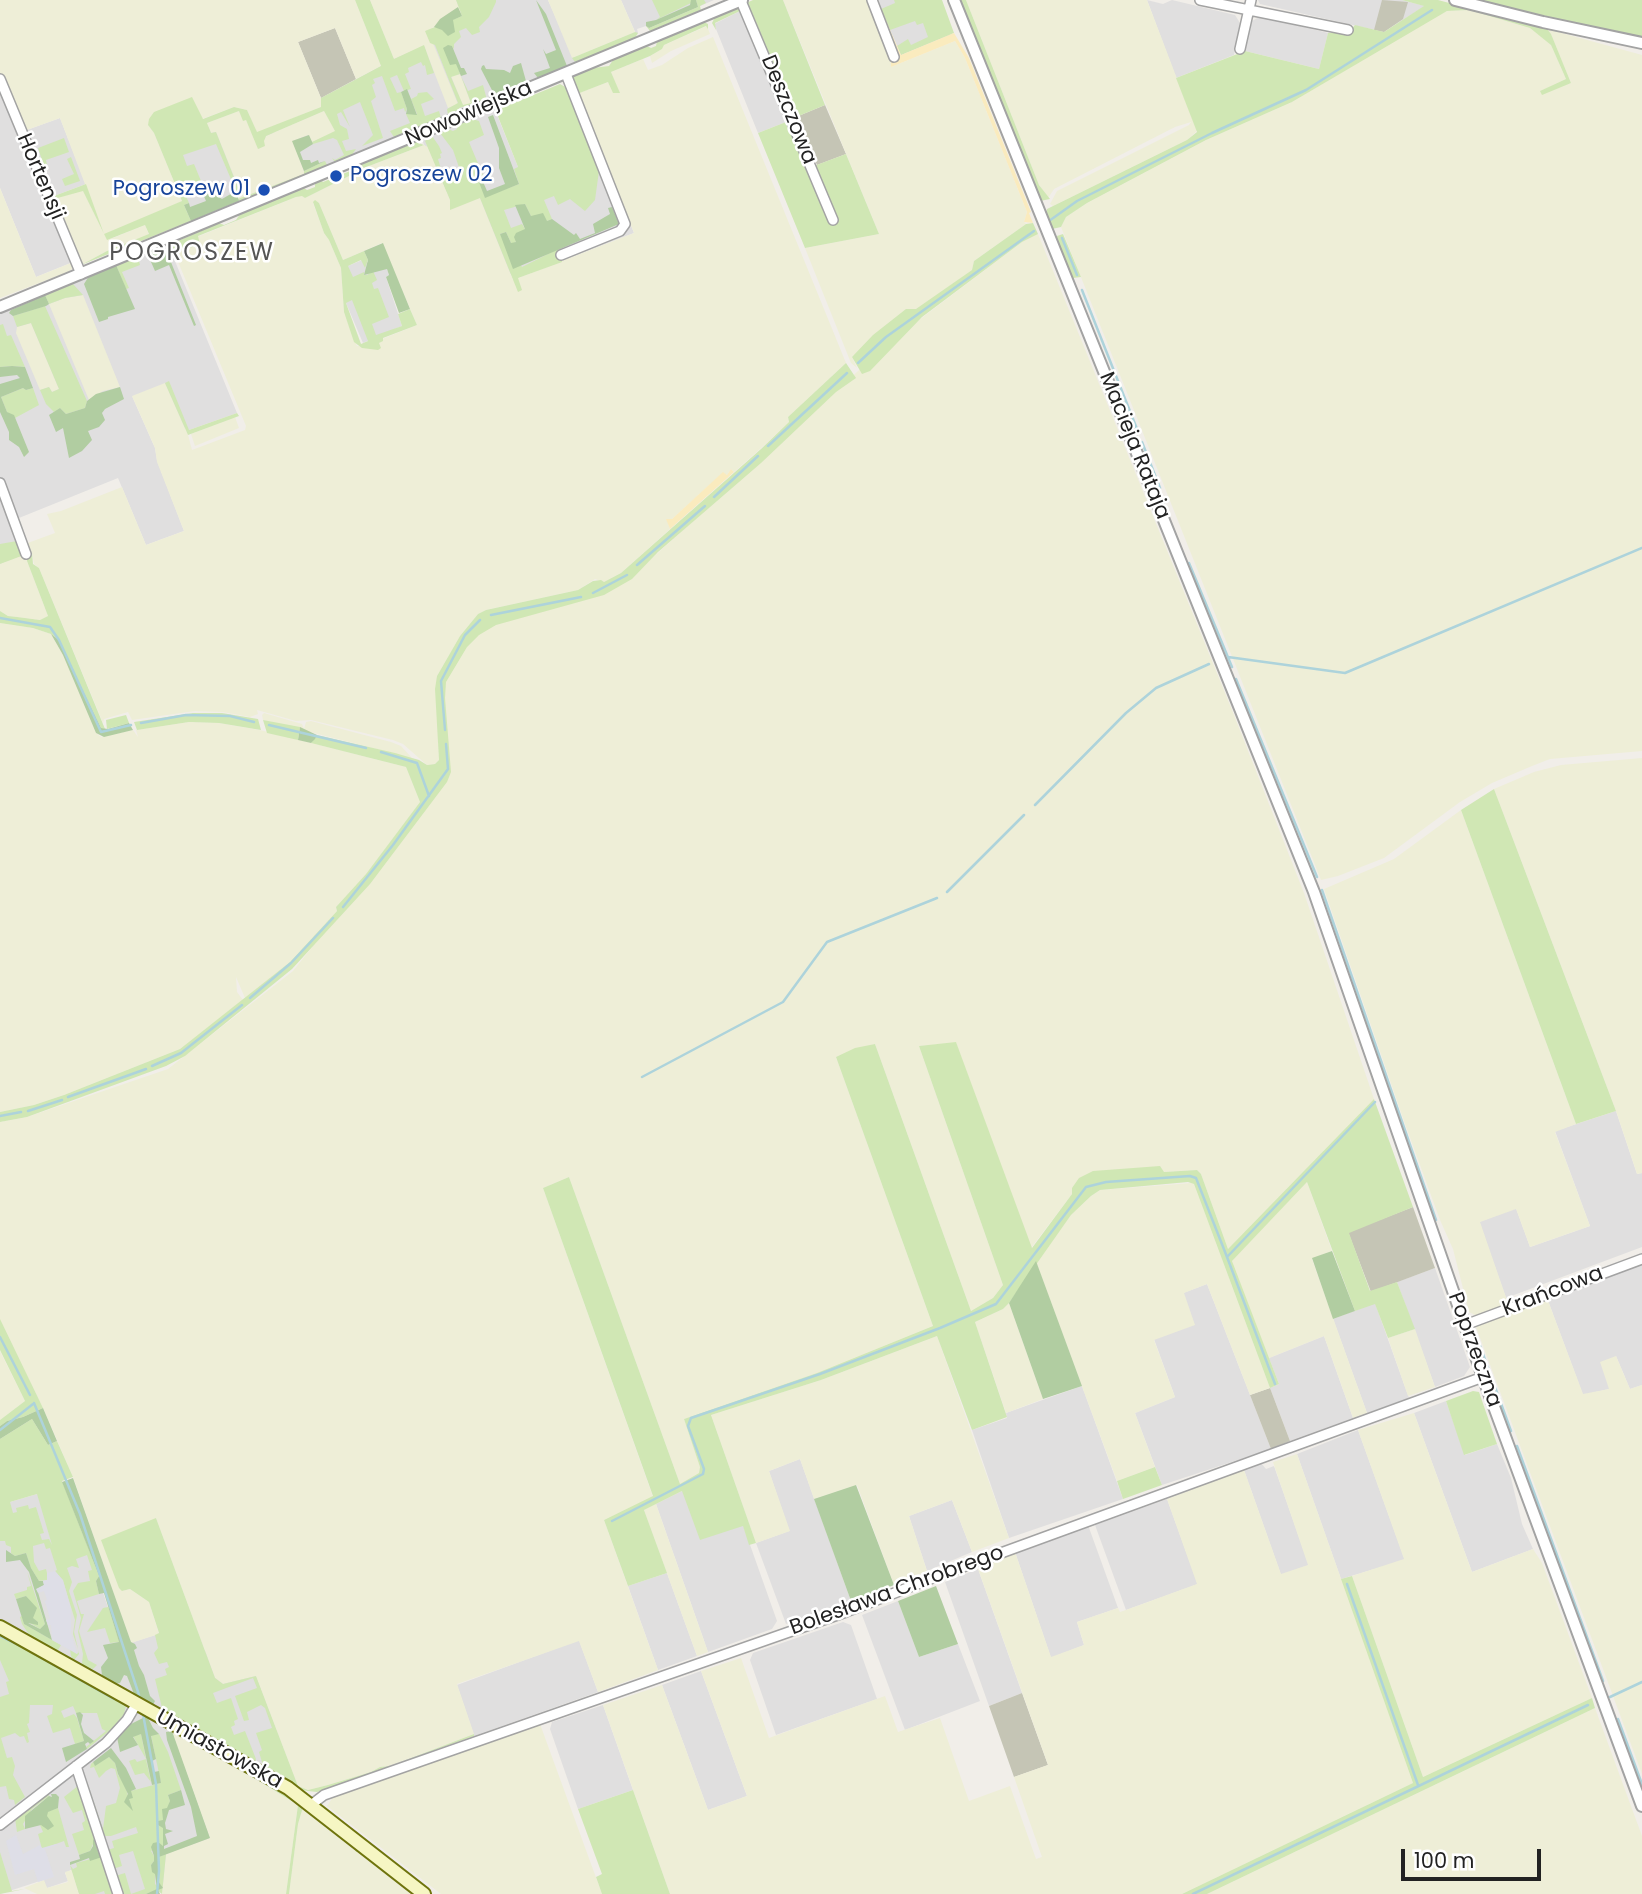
<!DOCTYPE html>
<html>
<head>
<meta charset="utf-8">
<style>
	body { margin:0 }
	#map { position:relative; width:1642px; height:1894px; overflow:hidden; background:#f1eee9; font-family:Poppins,sans-serif }
	canvas { display:block }
	.scale { position:absolute; left:1401px; top:1849px; width:140px; height:32px; box-sizing:border-box; border:4px solid #222; border-top:0; padding-left:9px; font-size:21px; line-height:24px; white-space:nowrap; color:#222; -webkit-text-stroke:5px #fff; paint-order:stroke }
</style>
</head>
<body>
<div id="map">
<canvas width="1642" height="1894"></canvas>
<div class="scale">100 m</div>
</div>
<script>
const g = document.querySelector('canvas').getContext('2d');
g.lineJoin = 'round';
function fill(path, color) { g.fillStyle = color; g.fill(path, 'evenodd'); }
const shape = rows => new Path2D(rows.map(r => 'M' + r).join(''));
function trace(path, color, width, dash) { g.strokeStyle = color; g.lineWidth = width; g.lineCap = dash ? 'butt' : 'round'; g.setLineDash(dash || []); g.stroke(path); }
function label(font, color, halo, rows, align = 'center') {
  g.font = font + ' Poppins,sans-serif'; g.lineWidth = 5; g.setLineDash([]); g.textBaseline = 'middle'; g.strokeStyle = halo; g.fillStyle = color; for (const [text, x, y, turn = 0] of rows) {
    g.save(); g.translate(x, y); g.rotate((+turn || 0) * Math.PI / 180); g.textAlign = isNaN(turn) ? turn : align; if (halo) g.strokeText(text, 0, 0); g.fillText(text, 0, 0); g.restore();
  }
}
fill(shape([
	[456,0,548,0,579,69,493,105,518,167,536,196,608,167,634,233,515,279,456,211,419,134,394,138,191,222,149,119,257,133,335,131,321,98,381,66,462,16],
	[621,0,714,0,649,28,646,26,637,29,638,33,636,34],
	[877,0,939,0,951,35,901,55],
	[1147,0,1163,4,1172,0,1235,15,1240,23,1234,55,1176,78],
	[1258,0,1402,0,1425,6,1384,32,1260,4],
	[740,11,786,122,758,133,714,24],
	[1261,16,1328,33,1319,69,1245,51,1252,21],
	[0,83,73,262,36,277,0,188],
	[60,118,86,184,54,196,24,131],
	[166,239,237,413,189,430,132,396,155,448,157,460,184,531,146,545,118,478,14,520,26,554,0,564,0,307],
	[362,260,387,269,389,275,386,277,402,326,363,343,346,303,346,281,348,266],
	[1616,1111,1637,1174,1642,1173,1642,1247,1506,1298,1479,1222,1516,1208,1530,1247,1590,1226,1555,1131],
	[1642,1262,1642,1385,1630,1389,1616,1356,1609,1389,1583,1395,1547,1298],
	[1435,1268,1470,1367,1464,1376,1435,1387,1397,1282],
	[1207,1284,1271,1449,1162,1485,1135,1413,1175,1397,1154,1339,1183,1293],
	[1375,1303,1409,1398,1367,1413,1333,1319],
	[1324,1336,1353,1418,1290,1441,1270,1388,1279,1384,1269,1358],
	[1082,1386,1123,1499,1009,1538,972,1430,1007,1418,1006,1413],
	[1446,1401,1465,1455,1497,1444,1511,1478,1522,1524,1533,1549,1472,1572,1414,1413],
	[1358,1430,1405,1560,1341,1579,1297,1454],
	[800,1459,851,1601,786,1624,756,1543,789,1531,769,1471],
	[1261,1463,1266,1469,1274,1466,1309,1565,1281,1575,1244,1470],
	[682,1491,743,1525,777,1621,772,1629,708,1652,656,1504],
	[37,1494,84,1536,121,1646,167,1631,256,1676,294,1778,288,1788,171,1729,210,1838,157,1894,79,1894,71,1870,65,1873,68,1881,47,1888,43,1880,0,1894,0,1505],
	[1167,1499,1198,1584,1126,1610,1095,1525],
	[952,1500,972,1552,927,1571,909,1516],
	[1088,1525,1118,1608,1077,1622,1084,1645,1051,1658,1015,1552],
	[978,1569,1022,1693,989,1706,945,1582],
	[667,1573,697,1656,658,1670,628,1586],
	[898,1601,919,1657,958,1644,980,1701,905,1730,862,1615],
	[843,1622,851,1625,877,1699,776,1735,750,1660,753,1653],
	[579,1640,598,1692,474,1736,457,1685],
	[701,1671,747,1796,708,1810,662,1685],
	[603,1705,633,1790,578,1809,550,1729,552,1722]
]), '#e0dfdf');
fill(shape([
	[1382,0,1408,2,1403,19,1384,32,1374,30],
	[335,28,356,79,321,98,298,42],
	[825,105,846,154,817,165,796,117],
	[1413,1207,1435,1268,1371,1292,1348,1232],
	[1270,1388,1290,1441,1271,1449,1250,1395],
	[1022,1693,1048,1765,1014,1777,989,1706]
]), '#c5c5b5');
fill(shape([
	[0,0,355,0,381,66,356,79,335,28,298,42,323,103,321,107,257,133,247,110,234,107,202,119,148,125,154,133,182,201,108,240,145,225,149,235,107,251,81,265,54,199,83,190,103,232,60,118,24,131,0,76],
	[370,0,456,0,462,16,432,28,433,43,458,104,448,108,424,46,394,59],
	[548,0,621,0,635,32,572,58],
	[783,0,867,0,891,58,891,67,955,41,965,58,1027,212,1024,222,1026,224,974,261,972,270,852,357,857,368,851,363,805,248,879,234],
	[966,0,1147,0,1197,131,1187,140,1053,206,1050,204,1057,191,1189,125,1191,122,1175,127,1054,189,1048,198,1039,185],
	[1469,10,1530,28,1546,40,1551,45,1566,79,1541,91,1571,83,1551,35,1547,29,1642,55,1642,751,1550,759,1532,766,1492,783,1460,802,1384,858,1338,876,1321,880,1061,227,1066,217,1087,203,1206,140,1292,102,1434,17,1447,11],
	[707,26,710,34,671,51,652,63,650,56,662,49,664,45],
	[713,37,846,363,788,417,789,422,759,450,734,472,731,469,727,475,723,473,672,519,667,519,670,529,621,573,604,582,595,579,578,590,486,610,478,614,460,636,437,676,439,760,435,764,427,765,403,744,393,740,311,720,296,721,257,710,258,714,250,717,223,712,195,711,132,720,128,712,104,719,103,723,39,568,34,564,32,553,29,553,25,544,55,533,47,514,61,511,122,487,146,545,184,531,157,462,155,448,132,396,165,383,188,435,192,450,245,430,246,426,174,252,200,245,197,237,296,197,302,195,305,198,369,166,424,145,428,147,450,200,480,198,513,280,634,233,579,93,608,82,619,93,611,72,643,59,648,70,662,65,688,48],
	[315,201,319,203,343,260,382,243,417,325,382,339,379,343,357,346,344,312,341,268,329,240,324,233,313,203],
	[460,74,471,103,463,106,451,76],
	[239,111,246,120,259,149,266,136,324,111,336,132,312,142,308,135,293,141,305,174,238,199,236,191,239,189,216,132,211,133,207,123],
	[0,188,36,277,71,263,74,267,68,272,0,298],
	[1038,234,1230,705,1304,893,1374,1099,1228,1249,1201,1174,1197,1170,1164,1172,1072,1188,1072,1194,1031,1248,956,1043,919,1046,1003,1285,993,1298,971,1311,875,1044,836,1057,933,1326,817,1373,684,1419,700,1467,699,1473,680,1484,569,1177,543,1188,653,1497,604,1520,658,1670,598,1692,579,1641,457,1684,474,1734,389,1766,380,1767,371,1772,328,1785,308,1790,298,1786,256,1676,223,1684,215,1678,156,1518,122,1591,130,1589,149,1602,159,1634,131,1643,73,1477,43,1408,0,1322,0,1122,27,1117,168,1069,293,971,439,788,440,715,448,661,488,619,629,579,890,342,1022,242],
	[83,295,120,387,103,391,89,400,49,304,65,298],
	[31,323,59,389,52,392,49,387,40,390,16,333,17,327],
	[235,417,239,428,195,446,191,434],
	[27,553,27,561,48,616,40,620,8,616,0,611,0,564],
	[0,623,33,628,51,634,63,655,96,733,101,737,133,730,138,737,136,730,189,722,219,723,260,730,406,767,420,802,366,874,336,907,337,911,290,962,245,998,236,977,237,992,243,1000,180,1049,64,1095,34,1105,0,1112],
	[264,713,302,724,304,729,306,722,311,721,391,742,401,746,412,758,263,720,262,715],
	[1642,758,1642,1173,1637,1174,1616,1111,1494,789,1534,772,1561,765],
	[1461,810,1576,1124,1555,1132,1590,1226,1530,1247,1516,1209,1480,1222,1509,1306,1476,1318,1475,1315,1469,1312,1453,1249,1440,1220,1404,1121,1324,889,1394,859],
	[1307,1182,1332,1251,1312,1259,1367,1413,1353,1418,1324,1336,1269,1358,1233,1267,1232,1260],
	[1192,1183,1194,1184,1270,1388,1250,1395,1207,1284,1184,1293,1195,1325,1154,1340,1175,1397,1135,1413,1155,1467,1117,1481,1036,1262,1071,1215,1091,1196,1100,1190],
	[1547,1298,1583,1394,1609,1389,1600,1362,1616,1356,1630,1389,1642,1385,1642,1774,1476,1327],
	[1009,1303,1043,1399,1006,1413,975,1322,1003,1309],
	[1415,1329,1435,1387,1408,1396,1388,1338],
	[937,1336,1009,1538,972,1552,952,1500,909,1516,927,1571,894,1585,857,1485,814,1499,800,1459,769,1471,790,1531,756,1543,711,1415,821,1380],
	[0,1351,25,1401,0,1420],
	[1414,1413,1472,1572,1533,1549,1542,1563,1592,1698,1423,1777,1352,1576,1404,1559,1358,1430],
	[1297,1454,1413,1783,1182,1894,670,1894,603,1705,662,1685,708,1810,747,1796,701,1671,741,1658,769,1738,885,1696,898,1732,940,1718,969,1801,1010,1786,1036,1859,1042,1857,1014,1777,1048,1765,977,1566,1015,1552,1051,1657,1084,1645,1077,1622,1118,1608,1120,1612,1126,1610,1197,1584,1167,1499,1244,1470,1281,1574,1308,1565,1273,1462],
	[656,1504,708,1652,697,1656,644,1510],
	[1595,1708,1642,1836,1642,1894,1207,1894],
	[540,1724,602,1894,441,1894,327,1806,333,1797],
	[171,1729,298,1805,286,1894,162,1894,166,1854,210,1838],
	[303,1807,354,1846,356,1852,359,1852,413,1894,289,1894,298,1824],
	[72,1870,79,1894,37,1894,24,1888,44,1880,47,1888,68,1882,65,1872]
]), '#eeeed7');
fill(shape([
	[355,0,370,0,394,59,424,45,434,73,427,75,425,65,423,66,421,62,408,68,409,72,405,74,411,89,404,91,397,75,390,78,397,93,401,92,407,109,405,112,404,108,395,111,382,76,373,79,375,83,372,85,376,97,371,101,383,138,362,146,373,135,360,102,343,110,350,127,341,112,337,114,340,125,347,129,349,139,342,141,346,151,356,149,351,156,335,162,332,158,335,160,344,155,337,140,333,138,313,144,312,142,335,131,324,111,266,136,264,141,265,146,258,149,246,120,243,121,239,111,207,123,211,133,216,132,239,190,236,191,216,144,183,155,187,166,194,164,206,193,203,194,200,186,184,192,189,203,184,205,191,221,81,265,107,251,149,234,145,225,107,240,83,191,54,199,54,196,86,184,104,234,182,201,154,133,148,125,149,119,154,112,192,97,203,119,234,107,247,110,257,132,321,107,321,98,381,66],
	[456,0,496,0,496,2,489,17,479,27,480,32,472,35,466,28,459,31,461,37,454,44,454,49,452,46,460,74,451,77,463,105,471,103,461,76,468,91,483,85,487,100,459,108,459,111,448,115,447,109,458,103,435,45,430,43,425,31,462,16],
	[652,0,691,0,691,3,656,20,660,17],
	[696,0,704,0,706,3,700,6,701,10,650,31,646,26,649,28,698,7],
	[753,0,783,0,825,105,796,117,752,13,740,11,715,23,716,30,712,23,715,17],
	[894,0,942,0,954,33,901,55,897,46,908,39,911,45,928,37,923,23,917,25,915,21,890,30,881,9,895,3],
	[959,0,966,0,1039,185,1050,199,1040,201],
	[1402,0,1438,0,1547,29,1551,34,1571,83,1542,95,1540,91,1566,79,1551,45,1530,28,1469,10,1447,11,1292,102,1206,140,1087,203,1066,217,1061,227,1052,229,1046,213,1047,209,1187,140,1197,132,1176,78,1245,51,1319,69,1328,33,1348,33,1355,25,1384,32,1424,6],
	[1478,0,1642,0,1642,39,1603,32],
	[704,22,708,24,708,29,706,26,664,45,662,49,650,56,611,72,620,93,613,93,608,82,577,94,572,79,573,76,593,68,609,66,613,60,647,46,651,48,656,46,657,41],
	[635,32,638,33,635,38,608,49,575,62,572,58],
	[560,84,567,88,595,155,593,158,599,171,595,200,585,211,570,199,558,205,554,196,544,200,552,219,547,221,531,216,525,204,504,210,511,228,522,224,525,229,514,244,511,243,506,232,500,234,522,267,558,249,561,255,562,262,518,278,522,290,518,292,480,198,450,210,450,200,425,141,432,136,439,146,442,153,440,154,441,158,438,159,443,175,449,173,450,177,461,173,453,150,440,133,448,129,453,131,457,129,457,125,472,119,479,121,484,135,469,142,485,180,481,177,485,197,519,184,514,169,518,167,497,114,501,112,502,108],
	[427,92,434,99,421,104,425,116,439,111,441,118,394,137,390,131,410,123,406,114,417,114,411,99,417,96,418,93],
	[786,122,806,169,846,154,879,234,805,248,758,133],
	[64,138,69,152,46,160,47,165,44,166,38,148],
	[416,142,424,145,369,166,305,198,302,196,296,197,198,236,200,245,174,252,171,244,219,223,224,225,236,220,240,214,304,188,307,190,315,187,315,183,321,180,323,182,350,171,349,169],
	[71,157,80,181,65,186,62,179,74,174,67,159],
	[325,161,327,165,239,201,238,199,304,174,304,171],
	[315,200,319,203,343,260,364,251,368,260,365,268,361,260,348,266,353,277,364,272,364,275,367,275,373,271,377,280,372,283,374,289,378,288,389,317,372,324,376,335,402,326,398,314,410,309,417,325,383,338,383,341,379,343,381,348,378,350,362,348,354,342,344,312,341,268,329,240,324,233,313,202],
	[352,300,368,341,361,344,346,303],
	[1033,223,1038,234,1022,242,922,317,870,371,862,374,852,357,873,335,906,309,916,309,972,270,974,261,1026,224],
	[1063,234,1081,277,1073,278,1057,241,1057,236],
	[133,258,139,261,140,265,122,272,129,288,126,289,116,265],
	[73,284,83,295,65,298,49,304,45,295],
	[45,306,87,401,85,408,66,414,60,408,54,412,46,404,40,390,49,387,52,392,59,389,31,323,17,327,13,316],
	[3,324,7,336,11,335,25,367,12,366,0,367,0,325],
	[846,363,856,378,836,392,761,463,658,552,632,579,604,595,496,625,479,635,467,647,446,682,445,698,451,772,447,782,370,884,292,969,185,1056,166,1066,27,1117,0,1122,0,1112,34,1105,64,1095,180,1049,290,962,337,911,336,907,366,874,420,802,406,767,311,743,317,735,395,753,419,760,427,765,435,764,439,760,435,689,437,676,460,636,478,614,486,610,578,590,593,581,601,580,604,582,621,573,761,449,789,422,788,417],
	[169,381,189,430,237,413,239,416,188,435,165,383],
	[23,388,26,390,33,388,39,405,15,418,7,412,1,397],
	[17,541,24,555,0,564,0,544],
	[27,553,32,553,33,564,39,568,105,729,101,728,59,640,51,634,33,628,0,623,0,611,8,616,17,617,40,620,48,616,27,561],
	[193,713,222,713,258,719,261,730,219,723,189,722,137,730,134,722],
	[126,715,129,723,107,729,106,720],
	[263,720,300,727,298,740,267,733],
	[1494,789,1616,1111,1576,1124,1461,810],
	[956,1042,1032,1248,1072,1194,1072,1188,1079,1178,1093,1171,1160,1166,1164,1172,1197,1170,1201,1174,1228,1249,1374,1099,1413,1207,1349,1233,1370,1291,1397,1282,1415,1329,1388,1338,1375,1304,1355,1311,1307,1182,1232,1261,1279,1384,1270,1388,1194,1184,1188,1182,1100,1190,1091,1196,1071,1215,1009,1303,1003,1309,975,1322,1007,1417,972,1430,937,1336,821,1380,711,1415,756,1543,749,1545,743,1526,700,1540,682,1491,644,1510,667,1573,628,1586,604,1520,653,1496,543,1188,569,1177,680,1484,699,1473,700,1467,684,1419,817,1373,933,1326,836,1057,855,1048,875,1044,971,1311,993,1298,1003,1285,919,1046],
	[0,1319,43,1408,23,1417,7,1421,0,1426,0,1420,25,1401,0,1350],
	[1473,1391,1479,1392,1497,1444,1464,1455,1446,1401],
	[32,1419,48,1445,57,1441,73,1477,62,1481,99,1576,96,1581,99,1594,77,1601,81,1614,84,1614,79,1631,88,1660,97,1665,93,1669,84,1666,82,1663,83,1654,78,1632,81,1618,73,1591,78,1583,90,1581,88,1571,92,1570,87,1555,76,1559,79,1568,72,1566,67,1568,72,1582,69,1591,77,1615,74,1632,79,1653,79,1654,74,1660,71,1656,70,1649,77,1654,79,1652,73,1634,75,1620,63,1581,55,1571,57,1570,50,1548,46,1549,44,1543,33,1546,34,1562,39,1571,46,1569,47,1573,47,1580,39,1581,31,1568,26,1553,15,1556,11,1553,11,1547,6,1545,5,1541,0,1541,0,1439],
	[37,1494,52,1545,49,1539,42,1540,40,1534,44,1533,36,1507,29,1509,28,1505,16,1508,17,1512,13,1513,10,1502],
	[1155,1467,1162,1485,1123,1499,1117,1481],
	[156,1518,215,1678,223,1684,256,1676,298,1786,308,1790,328,1785,371,1772,380,1767,390,1766,474,1734,474,1736,317,1792,308,1791,298,1789,264,1769,259,1752,262,1750,256,1733,272,1728,265,1708,261,1705,247,1712,249,1720,244,1721,235,1696,257,1688,253,1678,213,1693,217,1703,231,1698,238,1719,234,1721,235,1725,231,1727,234,1735,245,1731,256,1759,255,1763,163,1712,155,1679,167,1675,165,1669,169,1667,167,1662,159,1664,154,1653,158,1648,155,1635,159,1633,149,1602,130,1589,122,1591,119,1588,101,1540],
	[27,1571,45,1624,40,1629,28,1622,38,1622,32,1618,33,1605,26,1596,16,1599,14,1594,27,1590,27,1587,31,1586],
	[1352,1576,1423,1777,1592,1698,1595,1708,1207,1894,1182,1894,1413,1783,1341,1579],
	[108,1607,109,1609,119,1642,110,1643,105,1628,87,1632,103,1608],
	[22,1616,24,1624,61,1645,58,1650,54,1650,32,1639,22,1624,20,1617],
	[0,1632,126,1706,124,1714,113,1728,87,1749,86,1747,106,1731,102,1729,97,1713,76,1713,73,1706,61,1711,64,1718,74,1714,77,1718,84,1741,75,1744,70,1728,53,1733,47,1716,52,1714,53,1705,30,1705,29,1723,27,1724,30,1732,27,1733,29,1742,27,1743,24,1736,20,1737,15,1733,1,1738,7,1758,12,1757,15,1766,13,1775,25,1797,15,1805,14,1800,9,1799,6,1786,0,1787,0,1697,9,1694,6,1682,9,1681,0,1660],
	[141,1734,147,1764,151,1782,144,1773,135,1775,129,1761,135,1759,137,1762,146,1759,133,1736],
	[159,1734,168,1752,181,1790,168,1795,170,1801,163,1828,163,1846,160,1845,151,1851,154,1856,154,1861,151,1865,155,1873,155,1884,158,1887,159,1857,166,1854,162,1894,157,1890,146,1894,123,1894,115,1876,125,1873,131,1894,145,1889,133,1851,119,1855,122,1866,113,1869,107,1850,114,1848,112,1841,138,1833,136,1827,111,1836,101,1836,81,1771,87,1782,103,1829,106,1806,116,1803,120,1788,115,1769,111,1768,106,1771,99,1778,94,1767,90,1768,91,1764,93,1762,95,1765,109,1757,115,1763,118,1775,125,1785,132,1810,129,1799,131,1791,161,1783,151,1735],
	[197,1743,297,1800,419,1894,413,1894,359,1852,356,1852,354,1846,303,1807,298,1824,289,1894,286,1894,298,1805],
	[79,1785,96,1837,90,1851,79,1855,72,1834,84,1830,82,1823,85,1821,82,1810,73,1813,64,1797],
	[633,1790,670,1894,602,1894,596,1877,602,1874,578,1809],
	[48,1793,49,1796,32,1809,23,1824,25,1829,17,1832,15,1818],
	[58,1808,69,1847,66,1847,64,1841,42,1849,38,1834,43,1832,40,1825,47,1812],
	[0,1852,12,1891,25,1889,0,1894],
	[102,1856,114,1894,105,1894,104,1891,95,1894,79,1894,70,1865,73,1869,77,1867,76,1863]
]), '#d0e7b4');
fill(shape([
	[536,0,546,14,567,66,538,78,534,73,550,68,543,49,546,54,556,50],
	[691,0,696,0,698,7,649,28,646,26,646,22,656,20,690,5],
	[458,7,462,16,453,20,455,32,448,36,442,30,434,27,440,19],
	[448,45,452,46,461,68,464,68,467,74,461,76,456,64,450,65,443,48],
	[521,63,526,81,494,94,481,69,482,66,484,65,486,69,504,70,510,73,513,66],
	[407,89,411,99,417,115,406,114,407,109,401,92],
	[493,115,519,184,485,198,477,177,481,177,487,191,505,184,499,168,499,148,488,117],
	[309,135,313,144,300,152,303,160,310,160,311,163,318,160,319,163,325,161,304,171,292,141],
	[210,191,222,199,236,191,239,201,191,221,184,205,189,203,190,207,206,201,203,194],
	[525,204,531,216,543,213,547,221,552,219,574,235,576,233,580,239,595,233,593,224,610,214,608,208,612,207,619,224,513,269,500,234,506,232,511,243,516,242,514,237,516,233,525,229,515,205],
	[383,243,410,309,399,313,386,277,389,275,387,269,364,275,368,260,364,251],
	[161,247,167,252,196,325,194,326,169,265,155,271,148,255,149,252],
	[116,265,135,309,108,317,108,319,99,322,84,284,89,276],
	[45,295,49,304,46,306,13,316,9,313,11,310],
	[12,366,25,367,33,388,26,390,23,388,1,397,7,412,14,415,29,452,24,457,19,447,9,440,9,432,0,412,0,384,20,378,17,375,0,377,0,367],
	[120,387,124,399,105,409,102,413,105,420,99,427,88,431,92,440,82,451,69,458,63,428,56,432,49,415,60,408,66,414,85,408,87,401,96,394],
	[51,634,59,640,101,728,108,729,129,723,133,730,104,737,96,733,63,655],
	[300,727,317,735,315,739,311,743,298,740],
	[1332,1251,1355,1311,1333,1319,1312,1258],
	[1036,1261,1082,1386,1043,1399,1009,1303],
	[43,1408,57,1441,48,1445,32,1419,0,1439,0,1426,7,1421,23,1417],
	[73,1478,131,1642,135,1644,137,1648,134,1650,139,1666,144,1675,150,1696,155,1701,152,1707,134,1694,127,1676,124,1675,120,1683,115,1684,102,1675,101,1667,108,1658,103,1645,119,1642,104,1593,99,1594,96,1581,99,1576,62,1482],
	[856,1485,894,1585,851,1601,814,1499],
	[6,1550,15,1556,26,1553,31,1568,39,1581,43,1581,44,1585,37,1589,52,1640,24,1624,16,1599,26,1596,37,1608,33,1618,38,1622,38,1625,28,1623,40,1629,45,1624,29,1572,20,1560,6,1562],
	[936,1586,958,1644,919,1657,898,1601],
	[80,1712,83,1715,81,1724,84,1733,94,1741,90,1744,88,1742,85,1744,87,1749,66,1762,62,1748,84,1741,76,1713],
	[147,1716,153,1728,159,1734,151,1736,156,1759,152,1761,154,1772,159,1771,161,1783,152,1785,141,1734,133,1737,138,1745,120,1752,117,1737,129,1725],
	[172,1731,210,1838,159,1857,158,1881,163,1888,158,1890,160,1894,146,1894,157,1889,155,1874,152,1872,151,1865,154,1861,154,1856,151,1847,153,1843,158,1842,163,1846,163,1828,158,1825,158,1821,163,1820,162,1809,167,1808,170,1801,168,1795,181,1790,185,1805,169,1810,165,1823,166,1829,173,1831,165,1834,168,1844,164,1846,164,1849,197,1836,191,1807,167,1740,166,1732],
	[111,1748,126,1768,136,1789,131,1791,133,1798,129,1799,133,1811,124,1802,128,1794,118,1774,115,1763,109,1757,95,1766,93,1762],
	[51,1794,56,1794,59,1797,58,1808,48,1812,47,1816,54,1826,48,1830,41,1825,25,1829,25,1816,49,1796,52,1797],
	[96,1837,102,1857,90,1861,89,1858,70,1865,70,1862,80,1859,79,1855,90,1851,93,1846,93,1840]
]), '#b1cda1');
fill(shape([
	[867,0,877,0,901,55,954,33,969,58,1031,212,1029,213,1033,223,1024,222,1027,212,965,58,955,41,891,67,891,58],
	[731,469,734,472,670,529,666,519,672,519,723,472,727,475]
]), '#faebbe');
fill(shape([
	[55,1571,63,1580,71,1609,71,1633,77,1654,52,1640,51,1625,48,1625,46,1620,50,1619,45,1601,47,1600,44,1591,38,1593,36,1589,44,1585,43,1581,47,1580,47,1573],
	[16,1835,23,1854,40,1845,42,1848,56,1844,57,1845,45,1849,54,1877,38,1882,34,1869,15,1875,6,1841]
]), '#dedee7');
trace(shape([
	[1049,221,1077,201,1212,133,1306,90,1432,10],
	[1062,238,1077,275],
	[1082,290,1137,429],
	[858,363,886,337,1034,231],
	[1142,442,1160,488],
	[768,446,847,373],
	[714,497,758,456],
	[1189,563,1232,667],
	[637,565,705,506],
	[593,593,627,575],
	[491,615,581,597],
	[0,618,50,627,59,640,101,732,131,725],
	[1228,657,1345,673,1642,548],
	[1236,679,1317,877],
	[141,723,186,715,230,716,254,722],
	[269,725,366,748],
	[445,730,441,681,465,635,480,620],
	[381,752,417,763,429,796],
	[1035,805,1126,713,1156,688,1209,664],
	[1322,890,1436,1220],
	[947,892,1024,815],
	[343,907,393,845,448,769,446,744],
	[250,998,291,963,333,918],
	[152,1066,181,1053,242,1005],
	[642,1077,783,1002,827,942,937,898],
	[68,1097,146,1069],
	[28,1111,62,1100],
	[0,1116,21,1112],
	[1227,1257,1275,1384],
	[1476,1335,1511,1431],
	[0,1337,30,1395],
	[34,1403,80,1514,139,1695],
	[0,1430,33,1404],
	[1517,1446,1603,1681],
	[612,1521,703,1474,704,1469,688,1426,691,1418,820,1374,940,1328,996,1304,1086,1187,1106,1182,1190,1176,1196,1178,1227,1257,1375,1102],
	[1347,1584,1418,1785],
	[0,1636,19,1645],
	[33,1653,114,1699],
	[1610,1697,1642,1682],
	[143,1714,156,1784,159,1871,157,1894],
	[1618,1719,1642,1784],
	[1193,1894,1588,1705]
]), '#add3db', 2.5);
const minor = shape([
	[872,0,894,57],
	[1200,0,1348,30],
	[741,1,833,220],
	[1240,49,1251,0],
	[0,79,81,274],
	[561,255,620,231,625,224,566,74],
	[0,483,26,554],
	[1465,1325,1642,1259],
	[76,1766,118,1894],
	[311,1805,324,1795,846,1612,938,1576,1483,1377],
	[0,1825,106,1743,127,1720,137,1703]
]);
const tertiary = shape([
	[954,0,1314,892,1483,1377,1642,1806],
	[1455,0,1543,22,1642,43],
	[0,307,742,0]
]);
const secondary = shape([
	[0,1627,288,1788,424,1894]
]);
trace(minor, '#a3a3a3', 12);
trace(tertiary, '#a3a3a3', 14);
trace(secondary, '#6f740d', 16);
trace(minor, '#fff', 9);
trace(tertiary, '#fff', 10);
trace(secondary, '#f6f6c3', 12);
for (const [x, y, r, color] of [
	[336,176,7,"#1a4fb4"],
	[264,190,7,"#1a4fb4"]
]) { const dot = new Path2D(); dot.arc(x, y, r, 0, 2 * Math.PI); g.fillStyle = color; g.fill(dot); trace(dot, '#fff', 2.5); }
label('21px', '#222', '#fff', [
	["Deszczowa",788,110,68],
	["Nowowiejska",469,114,-23],
	["Hortensji",40,177,67],
	["Macieja Rataja",1134,446,68],
	["Krańcowa",1553,1292,-21],
	["Poprzeczna",1474,1350,70],
	["Bolesława Chrobrego",897,1591,-20],
	["Umiastowska",219,1750,29]
]);
label('21px', '#164399', '#fff', [
	["Pogroszew 02",350,176],
	["Pogroszew 01",250,190,"right"]
], 'left');
g.letterSpacing = '2px';
label('24px', '#555', '#fff', [
	["POGROSZEW",192,254]
]);
g.letterSpacing = '0px';
</script>
</body>
</html>
